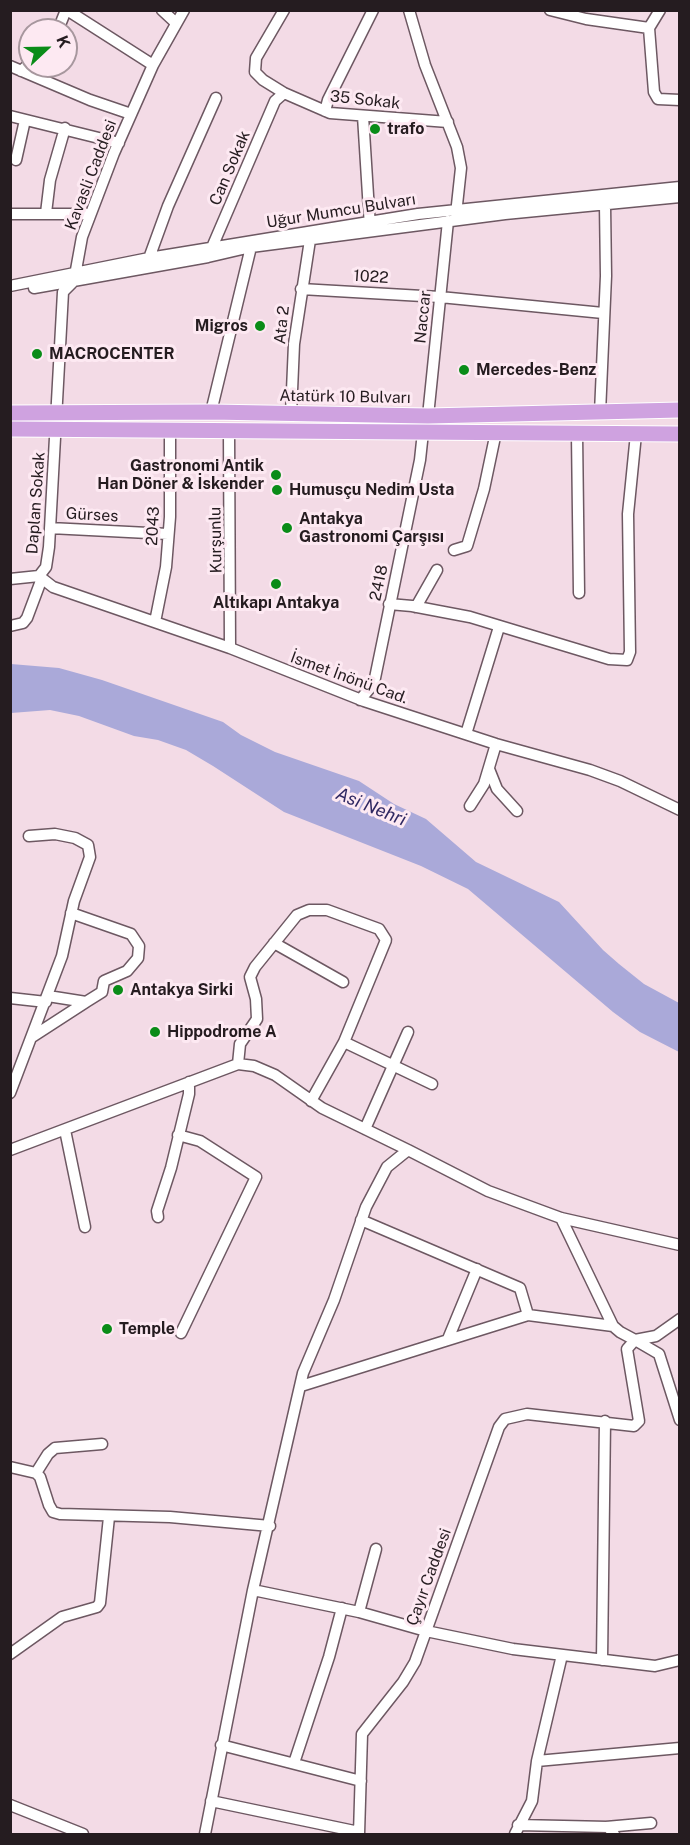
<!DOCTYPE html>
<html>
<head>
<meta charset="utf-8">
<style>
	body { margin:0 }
	#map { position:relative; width:690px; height:1845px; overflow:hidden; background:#f3dbe6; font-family:"Public Sans",sans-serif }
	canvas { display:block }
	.frame { position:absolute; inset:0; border:12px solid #251c20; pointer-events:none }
	.north { position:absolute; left:18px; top:18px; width:60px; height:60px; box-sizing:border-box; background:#fde9f2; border:2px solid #a7979e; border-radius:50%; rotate:68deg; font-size:16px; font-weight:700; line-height:24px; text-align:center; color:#251c20 }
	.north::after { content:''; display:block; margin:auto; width:21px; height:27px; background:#0a8c18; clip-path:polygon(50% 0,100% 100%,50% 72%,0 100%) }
</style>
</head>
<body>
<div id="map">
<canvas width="690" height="1845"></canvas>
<div class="frame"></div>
<div class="north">K</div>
</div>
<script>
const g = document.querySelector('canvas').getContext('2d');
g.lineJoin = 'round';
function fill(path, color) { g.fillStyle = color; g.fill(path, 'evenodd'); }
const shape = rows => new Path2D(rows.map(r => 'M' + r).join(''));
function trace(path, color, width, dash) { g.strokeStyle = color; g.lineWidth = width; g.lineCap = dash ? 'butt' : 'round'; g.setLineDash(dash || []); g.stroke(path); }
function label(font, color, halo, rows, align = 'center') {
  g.font = font + ' "Public Sans",sans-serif'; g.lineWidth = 6; g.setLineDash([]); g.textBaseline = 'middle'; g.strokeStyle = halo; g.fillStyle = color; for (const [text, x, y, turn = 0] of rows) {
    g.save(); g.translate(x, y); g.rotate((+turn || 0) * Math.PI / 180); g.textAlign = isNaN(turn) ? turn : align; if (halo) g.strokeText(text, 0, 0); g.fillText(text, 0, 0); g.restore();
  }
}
fill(shape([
	[11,664,59,668,102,680,223,722,241,735,275,752,359,781,394,804,426,819,476,862,559,902,603,950,619,964,644,984,679,1003,679,1052,640,1032,613,1012,468,889,421,866,284,812,213,766,186,750,158,740,134,736,79,716,50,710,11,713]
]), '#aaa9d9');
const minor = shape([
	[67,10,153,65],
	[162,10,176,23],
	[284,10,256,58,255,72,263,80,284,93,330,113,448,122],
	[409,10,425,65,457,147,461,168,456,214],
	[550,10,586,19,649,28,654,92,658,99,680,100],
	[649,28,660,10],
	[58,30,66,10],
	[10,66,90,100,131,114],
	[21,71,30,63],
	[325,111,328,100,373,10],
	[10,116,119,143],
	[363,116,370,227],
	[16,160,25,120],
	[46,213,50,180,65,128],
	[10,214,90,214],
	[210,252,275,101,284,93],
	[148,261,168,206,216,98],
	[10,286,149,258,418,214,680,187],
	[34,288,208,257,251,247,505,214,680,197],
	[301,289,440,297,603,313],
	[211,412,251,247],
	[600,413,606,276,605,205],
	[291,414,294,344,310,240],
	[428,416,448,221],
	[229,431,230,648],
	[577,434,579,593],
	[50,528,168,534],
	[454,550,467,546,484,489,496,432],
	[39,576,53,587,230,648,364,701,496,744,590,770,620,781,680,810],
	[39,576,46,567,49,547,63,292,74,281,82,237,114,153,153,65,184,10],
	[10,579,39,576],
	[389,604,412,606,470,617,609,659,627,660,630,652,628,514,636,434],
	[416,607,437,570],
	[155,622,166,567,170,517,170,430],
	[10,626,23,623,27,618,42,578],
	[360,700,370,688,375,678,420,460,423,432],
	[466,734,499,627],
	[489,769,497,789,517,811],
	[470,806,484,784,496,744],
	[274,943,343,982],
	[48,996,86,1002,102,992,104,981,127,971,138,958,139,946,131,934,71,913],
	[10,998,46,1002],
	[32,1037,86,1002],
	[344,1042,432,1084],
	[238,1064,240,1044,257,1019,256,999,250,977,255,967,297,915,309,910,327,910,379,929,386,940,344,1042,311,1101],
	[10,1093,62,956,74,901,90,857,88,845,75,838,55,834,29,836],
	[365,1129,408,1032],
	[65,1130,85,1227],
	[178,1135,200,1141,256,1177,181,1333],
	[10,1150,238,1064,254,1066,275,1075,322,1108,408,1150,387,1167,366,1207,334,1300,303,1373,253,1590,205,1834],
	[408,1150,488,1191,561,1218,680,1245],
	[158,1217,157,1211,171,1168,189,1094,189,1082],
	[561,1218,613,1326,620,1332,635,1340,656,1336,680,1319],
	[361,1220,520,1288,528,1315],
	[448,1339,477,1269],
	[301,1386,528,1315,613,1326],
	[10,1467,36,1473,40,1477,49,1505,53,1512,60,1514,170,1517,270,1526],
	[36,1473,48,1454,55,1448,102,1444],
	[253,1590,359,1612,426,1631,513,1649,655,1666,680,1660],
	[359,1612,376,1549],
	[10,1654,62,1617,97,1607,100,1603,109,1517],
	[602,1660,605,1421],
	[221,1745,361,1781],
	[537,1761,562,1655],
	[294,1763,329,1657,342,1608],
	[211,1801,359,1832],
	[10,1805,83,1834],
	[518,1825,608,1827,614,1834],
	[606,1827,651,1823],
	[359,1834,362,1734,403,1682,415,1662,499,1427,505,1419,527,1414,634,1426,639,1421,627,1349,635,1340,659,1354,680,1420],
	[515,1834,532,1801,537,1761,680,1748]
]);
const highway = shape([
	[10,413,211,412,428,416,680,410],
	[10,429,680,434]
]);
trace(minor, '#6d5862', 13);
trace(highway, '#fff', 17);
trace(minor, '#fff', 10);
trace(highway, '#cfa2e0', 15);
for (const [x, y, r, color] of [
	[375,129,6,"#0a8c18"],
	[260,326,6,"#0a8c18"],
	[37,354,6,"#0a8c18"],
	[464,370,6,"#0a8c18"],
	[276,475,6,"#0a8c18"],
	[277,490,6,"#0a8c18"],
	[287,528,6,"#0a8c18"],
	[276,584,6,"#0a8c18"],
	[118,990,6,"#0a8c18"],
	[155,1032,6,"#0a8c18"],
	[107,1329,6,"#0a8c18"]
]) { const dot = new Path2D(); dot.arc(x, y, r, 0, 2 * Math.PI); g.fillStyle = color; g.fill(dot); trace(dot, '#fde9f2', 2); }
label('16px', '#251c20', '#fde9f2', [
	["35 Sokak",365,100,6],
	["Can Sokak",230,168,-67],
	["Kavasli Caddesi",91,175,-69],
	["Uğur Mumcu Bulvarı",341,211,-9],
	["1022",371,277,4],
	["Naccar",423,317,-84],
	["Ata 2",282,325,-84],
	["Atatürk 10 Bulvarı",345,397,1],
	["Daplan Sokak",36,503,-86],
	["Gürses",92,515,3],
	["2043",153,526,-87],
	["Kurşunlu",216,540,-91],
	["2418",379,583,-78],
	["İsmet İnönü Cad.",349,678,20],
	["Çayır Caddesi",429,1577,-70]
]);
label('bold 16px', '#251c20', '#fde9f2', [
	["trafo",387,129],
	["Migros",248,326,"right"],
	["MACROCENTER",49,354],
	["Mercedes-Benz",476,370],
	["Gastronomi Antik",264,466,"right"],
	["Han Döner & İskender",264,484,"right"],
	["Humusçu Nedim Usta",289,490],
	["Antakya",299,519],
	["Gastronomi Çarşısı",299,537],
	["Altıkapı Antakya",276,603,"center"],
	["Antakya Sirki",130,990],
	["Hippodrome A",167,1032],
	["Temple",119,1329]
], 'left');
label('italic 18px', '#302862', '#fde9f2', [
	["Asi Nehri",371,807,22]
]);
</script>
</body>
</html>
